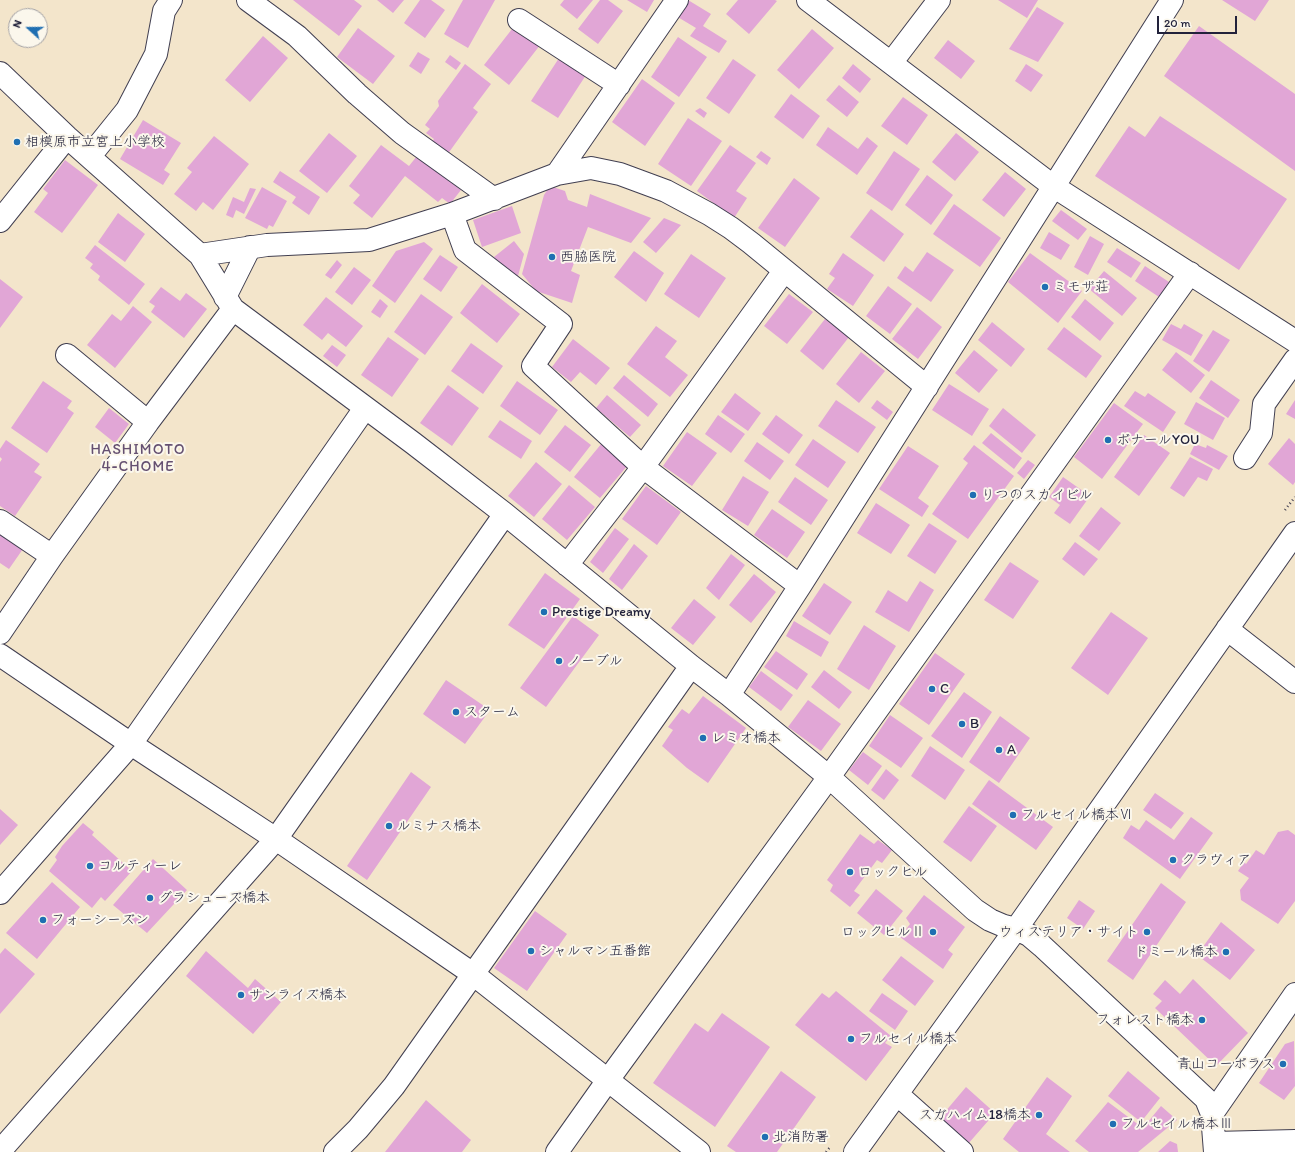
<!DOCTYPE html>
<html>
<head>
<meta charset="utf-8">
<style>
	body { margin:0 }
	#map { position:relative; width:1295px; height:1152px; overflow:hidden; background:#f3e5cb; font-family:Itim,sans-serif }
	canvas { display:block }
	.north { position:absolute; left:8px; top:8px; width:40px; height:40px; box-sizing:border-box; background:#fbf7ec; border:1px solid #a4a2a5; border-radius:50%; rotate:291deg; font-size:11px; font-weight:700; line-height:16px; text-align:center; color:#22223b }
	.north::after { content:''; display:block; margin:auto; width:14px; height:18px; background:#1f6fb2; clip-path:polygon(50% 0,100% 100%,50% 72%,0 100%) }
	.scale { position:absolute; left:1157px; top:16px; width:80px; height:18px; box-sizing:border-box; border:2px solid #22223b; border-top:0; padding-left:5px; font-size:12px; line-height:14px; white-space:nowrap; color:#22223b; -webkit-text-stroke:3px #fbf7ec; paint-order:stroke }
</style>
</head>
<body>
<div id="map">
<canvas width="1295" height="1152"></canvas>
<div class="north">N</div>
<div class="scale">20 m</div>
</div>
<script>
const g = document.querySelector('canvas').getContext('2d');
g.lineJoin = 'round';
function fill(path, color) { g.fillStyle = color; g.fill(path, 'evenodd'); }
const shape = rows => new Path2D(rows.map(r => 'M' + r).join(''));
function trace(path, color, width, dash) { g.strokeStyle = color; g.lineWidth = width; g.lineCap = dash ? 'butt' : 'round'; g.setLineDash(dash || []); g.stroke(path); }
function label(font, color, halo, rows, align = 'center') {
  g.font = font + ' Itim,"Klee One",sans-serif'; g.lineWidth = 4; g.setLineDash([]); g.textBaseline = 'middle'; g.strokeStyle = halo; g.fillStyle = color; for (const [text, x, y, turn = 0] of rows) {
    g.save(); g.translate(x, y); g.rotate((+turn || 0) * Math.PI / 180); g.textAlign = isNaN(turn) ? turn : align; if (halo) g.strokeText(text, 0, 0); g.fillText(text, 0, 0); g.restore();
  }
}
fill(shape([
	[293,0,354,0,362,6,339,36],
	[377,0,404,0,393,13],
	[420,0,431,0,445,10,425,38,404,23],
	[463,0,495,0,468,48,444,34],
	[564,0,593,0,577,19,560,5],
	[600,0,608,0,623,11,598,44,578,29],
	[627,0,654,0,647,12],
	[686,0,688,0,711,14,703,26,727,41,719,53,690,36,696,28,676,16],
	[738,0,775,0,777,1,749,34,726,14],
	[998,0,1038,0,1027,18],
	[1222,0,1269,0,1255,21],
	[1037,7,1064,23,1038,62,1009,49],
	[519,20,544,40,509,85,484,65],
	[1199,26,1295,94,1295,171,1164,76],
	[358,28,395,56,373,84,337,57],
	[812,29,834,48,799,89,777,70],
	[263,36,288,58,250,102,225,80],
	[678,37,707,57,679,97,651,77],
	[948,40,975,61,961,79,934,58],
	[418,52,430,59,421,74,409,66],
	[450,55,461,63,456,70,445,62],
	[561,55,588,72,558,118,531,101],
	[733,59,756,75,729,114,706,98],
	[465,64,491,84,473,108,478,112,447,155,431,143,434,139,426,133,430,129,425,125,439,106,438,101],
	[853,64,871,79,860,93,842,78],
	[1026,64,1043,75,1031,92,1015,81],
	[642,79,675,103,645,146,612,122],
	[839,85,859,102,847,117,826,100],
	[791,94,820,116,803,139,774,117],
	[903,97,928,115,907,145,881,126],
	[700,108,707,113,704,118,695,111],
	[1160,116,1287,199,1239,270,1095,176,1129,126,1145,137],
	[688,118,722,141,691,186,658,164],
	[143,120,181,143,164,170,170,174,163,185,120,159],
	[828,127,858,149,867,137,878,146,857,175,816,145],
	[329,133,357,156,327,193,299,171],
	[956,133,979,152,955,181,932,162],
	[214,136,249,164,213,210,203,202,196,211,174,194,192,172,187,168],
	[381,145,409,166,417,156,461,190,450,204,442,198,438,202,405,176,372,218,353,203,360,195,349,186],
	[730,145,756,163,736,191,747,198,734,218,697,191],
	[761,151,771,158,767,165,756,157],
	[894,151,920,169,892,211,866,193],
	[65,160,98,185,62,233,34,212,48,193,43,189],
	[280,171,320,197,309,215,292,203,296,197,273,182],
	[1005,172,1026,189,1004,217,982,200],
	[927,175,953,195,931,225,905,205],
	[794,178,820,198,785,247,758,228],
	[550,186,565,191,568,200,587,207,590,194,651,218,631,243,588,227,571,271,580,275,572,303,536,291,522,274,544,195],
	[262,187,287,201,273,227,269,225,267,229,245,218],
	[250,188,256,189,244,214,236,210,233,218,226,215,233,197,244,202],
	[954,204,1001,238,980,267,933,234],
	[512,206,521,233,482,247,473,220],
	[871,209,904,234,884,262,850,237],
	[1061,210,1087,229,1078,240,1052,221],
	[118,213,145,234,125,262,98,242],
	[664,218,681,225,656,253,643,242],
	[1049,232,1070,245,1061,260,1040,248],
	[1090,236,1104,244,1088,275,1074,267],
	[514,241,524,254,518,276,502,268,494,257],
	[424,242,433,249,395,303,372,286,396,251],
	[95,245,145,284,129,305,98,280,100,276,90,268,93,264,85,258],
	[1117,248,1141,263,1131,278,1107,262],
	[634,251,664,273,646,302,614,277],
	[927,252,954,270,931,302,897,278,905,266,913,272],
	[843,253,874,275,853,306,827,289,835,278,829,274],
	[1030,253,1082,291,1058,323,1008,282],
	[691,254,726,278,699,318,664,294],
	[440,255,458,267,441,292,423,279],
	[337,260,342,265,331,279,325,275],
	[1145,266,1169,282,1159,297,1135,281],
	[354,267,371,280,352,305,335,292],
	[1104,271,1137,298,1122,316,1089,289],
	[0,279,23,297,0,328],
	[482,284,520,314,497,343,460,313],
	[888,286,912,304,890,334,866,316],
	[161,287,180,301,186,293,207,309,184,338,151,312,155,306,149,302],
	[421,294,453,317,425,355,394,332],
	[789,294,813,312,787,344,764,326],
	[326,297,363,326,346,347,328,333,322,340,303,325],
	[380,299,388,306,380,318,371,312],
	[1085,299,1114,323,1100,341,1071,317],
	[133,306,152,322,115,368,87,345,112,314,121,321],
	[917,307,942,327,918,359,892,339],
	[825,319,849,337,823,370,800,351],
	[992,322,1025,349,1011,367,978,340],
	[1171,324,1181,329,1184,324,1203,335,1191,356,1162,340],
	[656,326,677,341,665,357,688,375,670,397,627,364],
	[1064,327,1102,356,1086,378,1047,349],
	[1213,330,1230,340,1209,372,1193,361],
	[388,337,419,359,392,397,361,375],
	[573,339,610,368,596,385,580,372,571,382,552,367],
	[471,343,503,366,483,394,451,371],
	[332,345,346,355,337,367,323,356],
	[974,350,998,370,979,393,955,373],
	[861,352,885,371,859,403,836,384],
	[1176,352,1205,375,1191,393,1162,370],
	[624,375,658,404,648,417,613,388],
	[1211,380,1240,400,1228,418,1199,398],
	[43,381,72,401,67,408,74,413,47,453,11,428],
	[517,381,558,410,540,435,500,406],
	[949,384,989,409,972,436,932,410],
	[448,385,479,408,452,446,420,423],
	[1135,391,1145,397,1148,393,1176,412,1163,432,1124,406],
	[735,393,761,413,748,431,721,412],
	[607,395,641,425,630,437,596,408],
	[836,400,876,427,858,453,818,426],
	[877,400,893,412,887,420,871,408],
	[1295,400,1295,419,1286,414],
	[1196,402,1225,418,1213,440,1184,424],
	[1114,403,1143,424,1102,479,1074,457],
	[109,408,129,424,115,443,95,427],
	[1003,408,1036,435,1022,453,989,426],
	[718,415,745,434,731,453,705,434],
	[776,415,803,435,789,454,762,434],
	[500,420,532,441,521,459,488,437],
	[565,425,591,445,570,472,544,452],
	[687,432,717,453,692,486,663,466],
	[991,433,1022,458,1014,469,982,443],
	[1144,435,1170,453,1139,496,1114,477],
	[1289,438,1295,444,1295,482,1293,485,1268,464],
	[813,439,846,462,828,488,795,465],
	[6,440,40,464,34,472,42,477,15,516,0,506,0,462,2,459,0,457,0,449],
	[757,442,784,461,770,480,744,461],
	[602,443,628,465,600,498,574,477],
	[1195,444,1206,448,1207,445,1228,456,1219,470,1190,454],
	[974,445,1014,476,968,539,932,514,968,463,963,459],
	[908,446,939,466,918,498,929,506,922,517,879,489],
	[1190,457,1213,469,1207,481,1198,477,1184,497,1170,488],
	[1028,460,1035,465,1024,479,1017,473],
	[536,462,562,484,534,517,508,496],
	[743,476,769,492,748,526,722,510],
	[795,477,828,500,811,525,778,502],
	[1063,477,1090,496,1070,524,1054,513,1060,505,1049,497],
	[569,485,595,507,567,540,542,519],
	[646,486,681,512,657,545,622,519],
	[876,503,910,525,891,554,857,533],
	[1101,507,1121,523,1099,551,1079,536],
	[772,509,805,532,787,558,754,535],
	[929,523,957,541,935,574,907,556],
	[615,528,629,539,603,573,590,562],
	[0,530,25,546,9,569,0,563],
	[1075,542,1098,559,1084,576,1062,559],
	[634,544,648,556,622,590,609,579],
	[731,554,745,565,719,600,706,588],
	[1010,562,1039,581,1013,619,984,600],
	[545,573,580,599,544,649,508,625],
	[754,574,776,592,751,623,729,605],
	[920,581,934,590,909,632,875,612,888,590,907,602],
	[824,583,852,602,830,635,802,616],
	[694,599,716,617,693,645,671,628],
	[1111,612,1148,638,1108,695,1071,668],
	[573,616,599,635,546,707,520,688],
	[794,621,829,642,821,657,786,636],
	[864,625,896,646,869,690,837,669],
	[776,651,808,674,797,690,764,667],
	[935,653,965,674,929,725,899,704],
	[824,670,852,692,839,709,811,687],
	[761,671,793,695,781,711,749,687],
	[446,680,490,710,465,744,423,714],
	[964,692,992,712,962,758,931,736],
	[703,696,746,728,708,783,687,768,662,746,673,730,668,727,682,709,689,714],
	[808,700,841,724,821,751,788,727],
	[890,715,923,738,901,768,869,746],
	[1000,716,1030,738,999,783,969,762],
	[930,746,965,770,945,800,911,776],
	[863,752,882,766,868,785,849,770],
	[886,769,899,780,884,800,871,790],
	[411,772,431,787,367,880,347,866],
	[989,780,1053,827,1036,850,972,804],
	[1155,793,1184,813,1171,829,1143,810],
	[969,806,997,826,971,862,943,842],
	[0,809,18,825,0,845],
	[1191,817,1213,833,1180,879,1123,838,1131,825,1139,830,1146,820,1174,840],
	[83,823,94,832,92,835,132,871,105,901,101,897,92,908,49,871,57,860,55,857,62,846],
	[1288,830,1295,835,1295,901,1278,924,1241,900,1240,890,1249,878,1238,871,1244,862,1246,864,1256,850,1264,855,1278,832],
	[860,834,874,844,878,840,892,850,882,863,877,860,854,891,860,895,850,907,830,891,833,885,827,880],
	[153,859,187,890,147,933,113,905],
	[52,882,80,907,37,959,6,933],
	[1161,883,1186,902,1133,980,1107,961],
	[876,889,903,911,884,935,857,913],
	[924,895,965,927,948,950,953,954,943,969,900,937,910,924,906,918],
	[1079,900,1095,911,1083,929,1067,918],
	[535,911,567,934,527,991,494,968],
	[1221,922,1255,950,1230,980,1197,955],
	[5,948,35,974,0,1014,0,954],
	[206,951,248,988,255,979,281,1002,253,1034,186,976],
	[901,956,934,981,915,1006,882,980],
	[1193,979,1248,1033,1216,1066,1155,1008,1162,1001,1153,994,1165,980,1180,994],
	[836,991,891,1036,885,1043,892,1047,866,1081,795,1025,822,993,829,998],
	[882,993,908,1011,895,1030,869,1011],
	[722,1013,770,1047,715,1127,653,1083,695,1023,708,1032],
	[1294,1041,1295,1086,1284,1100,1259,1083,1285,1044],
	[781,1071,816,1097,777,1152,736,1152,727,1146],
	[1128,1071,1160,1098,1141,1122,1108,1096],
	[1047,1077,1072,1096,1046,1134,1070,1152,1019,1152,1003,1139],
	[966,1087,995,1113,968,1144,939,1119],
	[426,1100,471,1140,462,1152,385,1152],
	[1108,1102,1143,1128,1161,1106,1177,1120,1138,1152,1089,1152,1075,1141],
	[1170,1141,1177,1144,1178,1152,1158,1152]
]), '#e1a6d6');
const minor = shape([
	[248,0,297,36,357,94,402,133,494,199],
	[808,0,1053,186,1295,341],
	[519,20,619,85],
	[891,63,939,0],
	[0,73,67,137,200,255,233,309,413,443,505,514,691,666,729,695,829,777,975,910,990,920,1004,926,1016,929,1029,935,1042,946,1206,1099,1212,1114,1215,1152],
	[90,156,127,110,156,54,164,11,171,0],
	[557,174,677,0],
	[452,214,465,250,561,324,533,366,643,467,800,586],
	[0,221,67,137],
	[200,255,267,245,369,240,452,214,557,174,591,168,620,174,666,191,709,214,731,228,751,243,927,387],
	[225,297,250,247],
	[67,355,148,422],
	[1245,458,1261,433,1264,404,1295,360],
	[0,521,52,556],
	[567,565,643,467,784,271],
	[1227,629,1295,682],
	[0,633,52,556,148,422,233,309],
	[0,655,131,744,276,839,473,974,699,1152],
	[729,695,800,586,1172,0],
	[0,893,131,744,365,408],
	[897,1094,962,1152],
	[1212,1114,1295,994],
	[1215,1143,1295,1141],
	[0,1151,276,839,505,514],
	[335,1152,358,1129,394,1086,691,666],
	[557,1152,608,1080,829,777,1190,273],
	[855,1152,1016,929,1295,533]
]);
trace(minor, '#413f51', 24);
trace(shape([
	[1285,510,1295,497],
	[826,1152,831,1146]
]), '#413f51', 2.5, [1, 3]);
trace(minor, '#fff', 22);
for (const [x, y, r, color] of [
	[17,142,4,"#1f6fb2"],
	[552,257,4,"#1f6fb2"],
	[1045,287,4,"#1f6fb2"],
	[1108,440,4,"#1f6fb2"],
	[973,495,4,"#1f6fb2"],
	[544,612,4,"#1f6fb2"],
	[559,661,4,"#1f6fb2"],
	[932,689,4,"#1f6fb2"],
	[456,712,4,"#1f6fb2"],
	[962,724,4,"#1f6fb2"],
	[703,738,4,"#1f6fb2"],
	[999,750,4,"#1f6fb2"],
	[1013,815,4,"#1f6fb2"],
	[389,826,4,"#1f6fb2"],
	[1173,860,4,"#1f6fb2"],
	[90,866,4,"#1f6fb2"],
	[850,872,4,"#1f6fb2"],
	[150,898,4,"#1f6fb2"],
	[43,920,4,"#1f6fb2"],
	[933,932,4,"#1f6fb2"],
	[1147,932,4,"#1f6fb2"],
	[531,951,4,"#1f6fb2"],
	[1226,952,4,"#1f6fb2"],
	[241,995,4,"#1f6fb2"],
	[1202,1020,4,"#1f6fb2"],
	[851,1039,4,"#1f6fb2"],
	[1283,1064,4,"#1f6fb2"],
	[1039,1115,4,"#1f6fb2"],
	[1113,1124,4,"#1f6fb2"],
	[765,1137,4,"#1f6fb2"]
]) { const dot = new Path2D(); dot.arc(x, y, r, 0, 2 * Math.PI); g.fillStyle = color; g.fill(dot); trace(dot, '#fbf7ec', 1.5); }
label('14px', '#22223b', '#fbf7ec', [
	["相模原市立宮上小学校",25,142],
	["西脇医院",560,257],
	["ミモザ荘",1053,287],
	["ボナールYOU",1116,440],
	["りつのスカイビル",981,495],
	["Prestige Dreamy",552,612],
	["ノーブル",567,661],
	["C",940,689],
	["スターム",464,712],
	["B",970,724],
	["レミオ橋本",711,738],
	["A",1007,750],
	["フルセイル橋本Ⅵ",1021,815],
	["ルミナス橋本",397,826],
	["クラヴィア",1181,860],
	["コルティーレ",98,866],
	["ロックヒル",858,872],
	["グラシューズ橋本",158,898],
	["フォーシーズン",51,920],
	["ロックヒルⅡ",925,932,"right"],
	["ウィステリア・サイト",1139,932,"right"],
	["シャルマン五番館",539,951],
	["ドミール橋本",1218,952,"right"],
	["サンライズ橋本",249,995],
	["フォレスト橋本",1194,1020,"right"],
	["フルセイル橋本",859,1039],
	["青山コーポラス",1275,1064,"right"],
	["スガハイム18橋本",1031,1115,"right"],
	["フルセイル橋本Ⅲ",1121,1124],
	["北消防署",773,1137]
], 'left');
g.letterSpacing = '1px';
label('15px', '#655071', '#fbf7ec', [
	["HASHIMOTO",138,450],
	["4-CHOME",138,467]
]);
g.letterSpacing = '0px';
</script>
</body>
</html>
